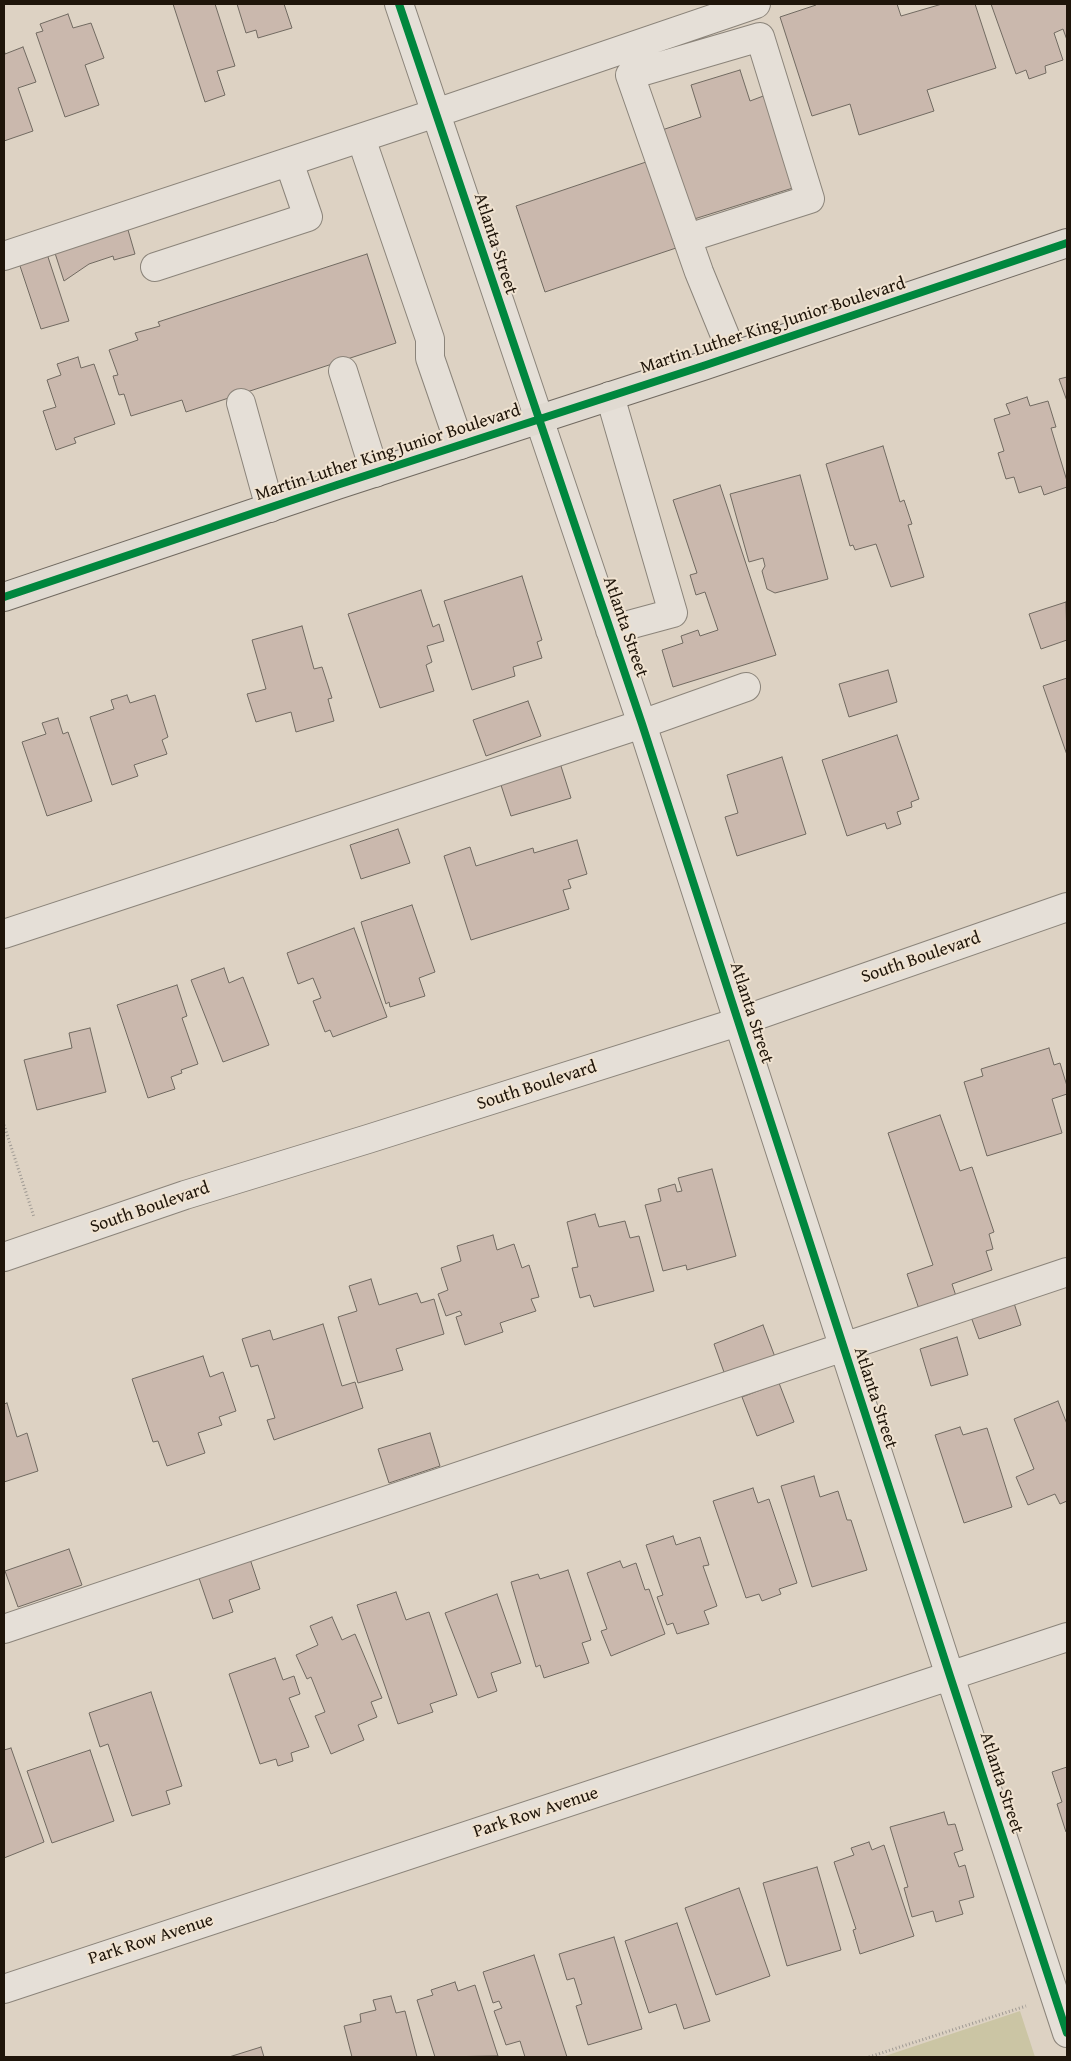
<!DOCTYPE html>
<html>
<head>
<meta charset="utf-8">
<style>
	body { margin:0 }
	#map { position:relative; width:1071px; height:2061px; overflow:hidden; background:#ddd2c3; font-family:"Gentium Book Plus",serif }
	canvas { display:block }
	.frame { position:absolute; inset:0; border:5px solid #1f150a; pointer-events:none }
</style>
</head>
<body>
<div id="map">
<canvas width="1071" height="2061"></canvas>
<div class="frame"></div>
</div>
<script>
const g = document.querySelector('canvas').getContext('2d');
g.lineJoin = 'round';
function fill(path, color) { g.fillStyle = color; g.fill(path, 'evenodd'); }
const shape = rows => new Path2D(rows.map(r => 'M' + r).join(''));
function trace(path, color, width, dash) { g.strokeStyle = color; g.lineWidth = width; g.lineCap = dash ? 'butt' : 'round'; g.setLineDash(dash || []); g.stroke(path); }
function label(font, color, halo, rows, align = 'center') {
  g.font = font + ' "Gentium Book Plus",serif'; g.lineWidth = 4; g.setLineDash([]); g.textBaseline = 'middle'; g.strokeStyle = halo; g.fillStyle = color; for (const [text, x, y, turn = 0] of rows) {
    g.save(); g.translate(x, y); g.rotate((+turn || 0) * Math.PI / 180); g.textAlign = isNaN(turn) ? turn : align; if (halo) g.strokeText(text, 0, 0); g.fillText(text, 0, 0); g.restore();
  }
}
fill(shape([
	[1020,2011,1035,2057,882,2057]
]), '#cbc5a4');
const building = shape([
	[173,4,215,4,235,66,217,71,225,95,205,102,173,4],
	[237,4,284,4,292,28,258,38,256,30,246,33,237,4],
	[816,4,897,4,901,16,942,4,975,4,996,68,927,90,934,111,859,135,850,104,812,116,780,17,816,5,816,4],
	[991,4,1067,4,1067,40,1063,29,1054,33,1063,60,1045,66,1046,73,1029,79,1026,70,1016,74,991,4],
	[68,14,73,28,91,23,104,58,85,65,99,105,65,117,36,33,43,31,40,24,68,14],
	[23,47,36,82,18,88,33,131,4,141,4,49,5,54,23,47],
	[740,70,750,101,766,95,796,187,691,220,662,130,701,117,691,85,740,70],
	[652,160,682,246,545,292,516,206,652,160],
	[126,223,135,254,114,260,113,256,89,264,64,281,53,247,126,223],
	[47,254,69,321,41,329,19,263,47,254],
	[367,254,396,343,186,412,182,400,131,416,124,394,119,395,113,376,118,375,109,350,138,340,135,333,160,326,158,322,367,254],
	[78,357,81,368,94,364,115,424,74,438,76,443,56,450,43,411,56,407,47,380,61,375,57,364,78,357],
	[1067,377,1067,401,1059,379,1067,377],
	[1027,397,1030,406,1048,401,1056,427,1051,428,1067,481,1067,487,1044,495,1041,486,1019,493,1014,477,1006,479,998,453,1004,451,994,419,1010,414,1006,404,1027,397],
	[883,446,900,502,904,500,912,524,908,525,924,577,891,587,876,544,855,550,853,545,850,546,826,464,883,446],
	[800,475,828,579,775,593,767,589,762,571,765,566,763,558,749,562,730,494,800,475],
	[720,485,776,655,673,687,662,650,683,643,681,636,698,630,700,636,718,630,705,592,696,595,690,575,697,573,673,500,720,485],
	[522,576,542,640,537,642,542,658,513,667,515,676,472,690,444,601,522,576],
	[421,590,433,627,439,624,444,641,427,646,432,662,426,665,434,691,380,708,348,614,421,590],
	[1066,602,1067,640,1041,649,1029,614,1066,602],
	[302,626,314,669,322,667,332,698,328,699,334,721,296,732,291,712,256,722,247,694,266,689,252,640,302,626],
	[888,670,897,702,849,717,839,684,888,670],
	[1067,678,1067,755,1043,686,1067,678],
	[127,695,130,703,155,695,168,737,162,740,167,754,134,765,138,776,112,785,90,717,114,709,111,700,127,695],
	[528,701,541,736,486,756,473,720,528,701],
	[58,718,63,734,68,732,92,801,47,816,22,742,46,734,42,723,58,718],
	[897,735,919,799,911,802,912,807,897,812,901,824,887,829,885,823,847,836,822,760,897,735],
	[782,757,806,834,737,856,725,817,738,813,727,775,782,757],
	[560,763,571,798,511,816,500,782,560,763],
	[398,829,410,863,361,879,350,845,398,829],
	[577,840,587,874,568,880,571,888,563,890,569,909,471,940,444,856,470,847,476,866,533,848,534,853,577,840],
	[412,905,435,972,419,978,425,996,390,1007,389,1002,386,1004,361,922,412,905],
	[354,928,387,1017,333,1037,330,1030,325,1032,313,1001,321,998,313,978,298,984,287,953,354,928],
	[224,968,229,983,243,977,269,1045,223,1062,191,980,224,968],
	[177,985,187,1016,182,1018,198,1064,181,1070,182,1073,171,1077,175,1089,148,1098,117,1005,177,985],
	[90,1028,106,1092,37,1110,24,1060,72,1048,69,1033,90,1028],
	[1049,1048,1054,1065,1060,1063,1067,1086,1067,1094,1052,1099,1062,1133,987,1156,964,1082,983,1076,981,1069,1049,1048],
	[940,1115,960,1171,972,1167,994,1232,989,1234,993,1249,986,1251,992,1270,952,1284,956,1296,919,1309,907,1274,933,1265,888,1133,940,1115],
	[712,1169,736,1256,687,1270,686,1265,663,1271,645,1205,661,1201,658,1189,675,1184,677,1192,682,1191,678,1178,712,1169],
	[595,1214,599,1227,625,1221,630,1238,639,1236,654,1291,594,1307,590,1295,580,1298,572,1268,578,1267,567,1222,595,1214],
	[493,1235,497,1250,514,1244,522,1268,529,1265,539,1297,531,1299,536,1311,500,1323,503,1332,465,1345,456,1317,462,1315,460,1311,446,1316,438,1294,448,1290,441,1268,461,1261,457,1246,493,1235],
	[371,1279,379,1305,417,1293,421,1303,434,1299,444,1334,396,1349,403,1370,358,1383,338,1317,357,1311,349,1286,371,1279],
	[1013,1300,1021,1325,979,1339,970,1314,1013,1300],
	[323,1324,342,1386,355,1382,363,1408,274,1440,267,1420,275,1418,258,1365,251,1367,242,1339,270,1330,273,1340,323,1324],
	[763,1325,775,1357,725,1375,714,1344,763,1325],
	[957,1337,968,1375,931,1386,920,1349,957,1337],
	[203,1356,210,1377,223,1372,236,1411,219,1417,222,1425,198,1433,205,1453,167,1466,158,1441,153,1442,132,1379,203,1356],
	[779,1383,794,1422,757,1436,742,1397,779,1383],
	[1058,1401,1067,1424,1067,1501,1060,1504,1055,1494,1028,1505,1016,1477,1034,1469,1014,1419,1058,1401],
	[7,1403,17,1437,27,1433,38,1471,4,1482,4,1404,7,1403],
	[960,1427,963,1435,987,1428,1012,1507,964,1523,935,1435,960,1427],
	[430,1433,440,1466,389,1483,378,1449,430,1433],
	[814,1476,820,1497,838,1491,847,1520,851,1520,867,1570,812,1587,781,1486,814,1476],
	[753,1488,758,1503,769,1499,797,1583,779,1589,781,1594,762,1601,759,1594,746,1598,713,1501,753,1488],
	[673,1536,676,1545,700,1537,709,1565,703,1566,717,1606,704,1611,709,1624,677,1634,673,1623,667,1625,657,1597,663,1595,646,1545,673,1536],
	[69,1549,82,1585,18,1607,5,1571,69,1549],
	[250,1559,260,1589,229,1600,233,1612,213,1619,199,1578,250,1559],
	[620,1561,623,1568,636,1563,645,1590,649,1589,665,1634,611,1656,601,1631,607,1629,587,1573,620,1561],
	[568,1570,591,1640,582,1643,589,1663,544,1678,540,1665,536,1667,511,1582,538,1574,540,1579,568,1570],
	[396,1592,406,1620,429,1612,457,1695,430,1704,433,1712,398,1724,357,1605,396,1592],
	[497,1594,521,1663,491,1673,497,1691,478,1698,445,1613,497,1594],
	[332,1617,342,1640,355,1634,382,1698,371,1702,377,1717,358,1725,364,1740,331,1754,315,1716,325,1712,311,1677,307,1679,296,1655,318,1645,310,1626,332,1617],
	[275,1658,283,1680,294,1676,300,1694,289,1698,309,1747,291,1753,293,1761,278,1766,276,1759,260,1764,229,1674,275,1658],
	[151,1692,182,1786,166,1791,170,1804,132,1816,108,1744,100,1747,89,1713,151,1692],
	[11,1748,44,1842,4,1858,4,1750,11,1748],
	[90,1750,114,1821,52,1843,27,1771,90,1750],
	[1067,1767,1067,1832,1066,1832,1057,1804,1062,1802,1052,1772,1067,1767],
	[944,1812,948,1825,955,1824,963,1850,954,1853,959,1867,965,1865,974,1897,959,1901,963,1914,936,1922,933,1911,912,1917,904,1888,908,1887,890,1827,944,1812],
	[869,1842,872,1850,884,1845,914,1936,860,1954,853,1930,856,1929,834,1862,854,1855,851,1848,869,1842],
	[817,1867,841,1950,787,1966,763,1883,817,1867],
	[739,1888,770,1976,716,1995,685,1908,739,1888],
	[677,1923,710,2021,684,2029,676,2004,649,2013,625,1941,677,1923],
	[614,1937,642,2029,588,2045,576,2006,582,2004,574,1978,567,1980,559,1954,614,1937],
	[534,1955,567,2057,525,2057,520,2041,506,2045,494,2011,502,2008,499,2001,493,2003,483,1972,534,1955],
	[455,1982,458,1991,475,1985,498,2056,435,2057,417,2000,433,1995,431,1990,455,1982],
	[391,1996,396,2013,405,2011,417,2057,352,2057,344,2026,361,2022,360,2014,376,2010,373,2000,391,1996],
	[261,2047,264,2057,229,2057,261,2047]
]);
fill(building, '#cab8ad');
trace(building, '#716a61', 1);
const minor = shape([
	[399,4,642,724,950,1676,1067,2033],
	[361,138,430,339,430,358,460,445],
	[688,238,810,199,760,37,630,75,699,272,733,355],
	[4,256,436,113,756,4],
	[155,267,308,217,289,162],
	[343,371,375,473],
	[610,396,673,613,610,630],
	[241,403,270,508],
	[4,934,642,724,746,687],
	[4,1257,185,1195,368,1139,738,1022,1067,907],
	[4,1629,1067,1272],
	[4,1989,1067,1637]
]);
const major = shape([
	[4,597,337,485,703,366,1067,243]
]);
trace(minor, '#8b847a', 30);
trace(major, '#716a61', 30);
trace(shape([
	[4,1125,34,1217],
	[869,2057,1026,2006]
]), '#9e9993', 3, [1, 2.5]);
trace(minor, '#e5dfd7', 28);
trace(major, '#e0dad1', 28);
trace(shape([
	[399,4,642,724,950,1676,1067,2033],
	[4,597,337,485,703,366,1067,243]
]), '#00873e', 8);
label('18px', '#1f150a', '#f0e3d1', [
	["Atlanta Street",495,244,72],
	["Martin Luther King Junior Boulevard",773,326,-18],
	["Martin Luther King Junior Boulevard",388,453,-18],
	["Atlanta Street",625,627,71],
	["South Boulevard",921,958,-19],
	["Atlanta Street",751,1013,72],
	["South Boulevard",537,1086,-18],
	["South Boulevard",150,1208,-19],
	["Atlanta Street",875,1398,72],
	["Atlanta Street",1001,1783,72],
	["Park Row Avenue",536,1813,-18],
	["Park Row Avenue",151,1940,-18]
]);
</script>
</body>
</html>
